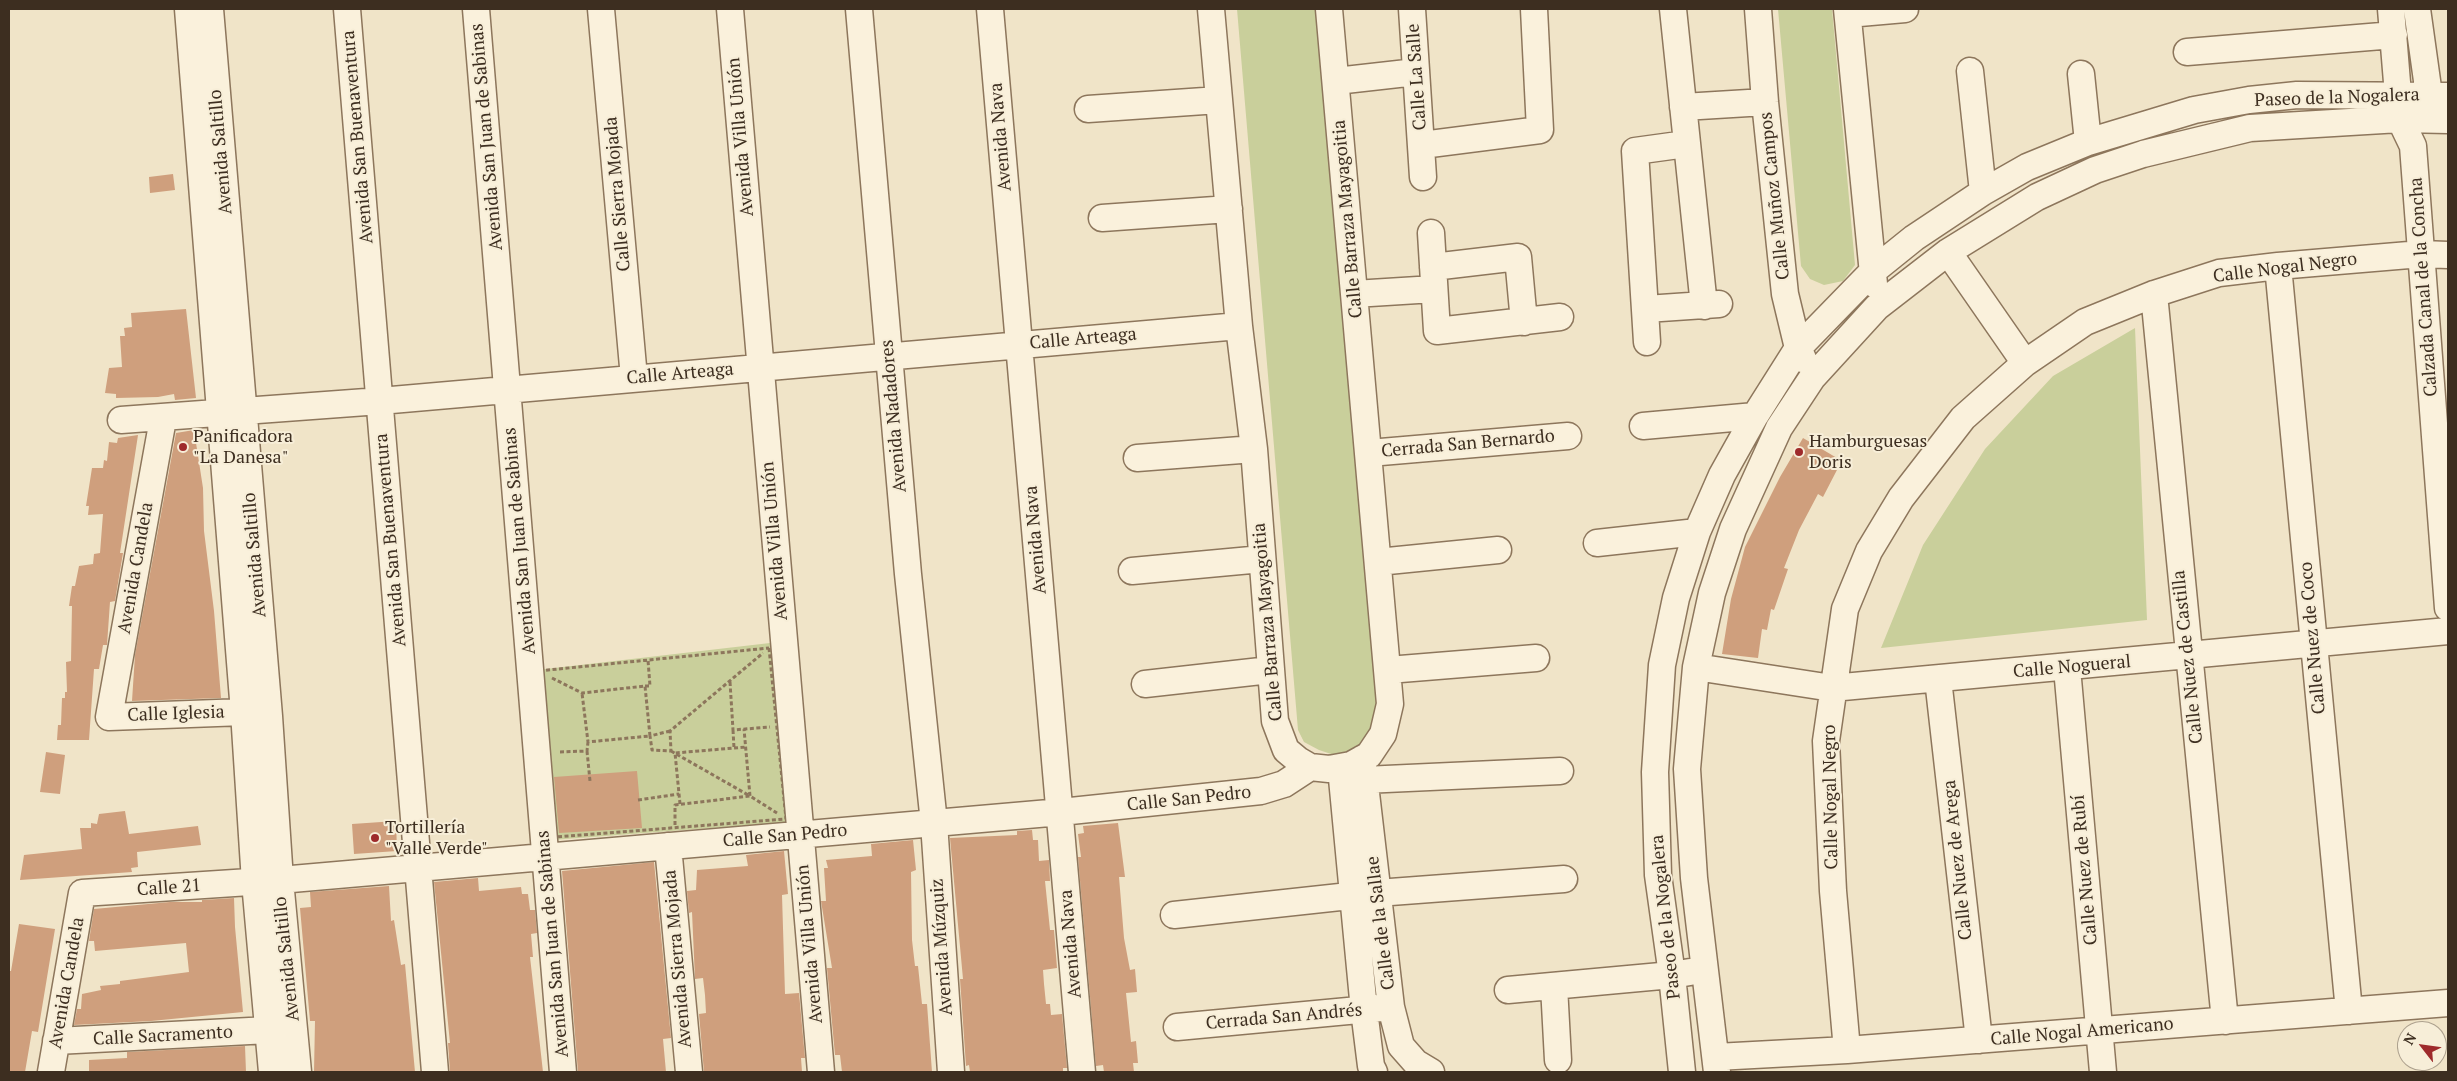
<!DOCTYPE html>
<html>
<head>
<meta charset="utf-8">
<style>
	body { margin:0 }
	#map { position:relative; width:2457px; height:1081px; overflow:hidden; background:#f0e4c8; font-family:"PT Serif",serif }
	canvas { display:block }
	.frame { position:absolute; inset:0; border:10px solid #3d2e20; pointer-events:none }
	.north { position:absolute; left:2397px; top:1021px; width:50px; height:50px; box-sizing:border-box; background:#f7eed8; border:1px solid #ada18e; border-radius:50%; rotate:300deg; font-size:14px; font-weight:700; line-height:20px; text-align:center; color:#3d2e20 }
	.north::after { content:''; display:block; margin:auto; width:18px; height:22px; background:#9e2a2b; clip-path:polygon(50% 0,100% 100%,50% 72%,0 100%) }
</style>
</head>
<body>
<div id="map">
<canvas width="2457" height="1081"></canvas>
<div class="frame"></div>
<div class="north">N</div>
</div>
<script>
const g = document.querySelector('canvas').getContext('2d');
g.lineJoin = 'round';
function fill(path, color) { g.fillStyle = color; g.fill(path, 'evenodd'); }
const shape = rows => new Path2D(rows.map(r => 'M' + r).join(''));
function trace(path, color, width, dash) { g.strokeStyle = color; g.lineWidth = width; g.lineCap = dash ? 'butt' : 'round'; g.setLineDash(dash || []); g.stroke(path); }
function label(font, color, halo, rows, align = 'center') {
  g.font = font + ' "PT Serif",serif'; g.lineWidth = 4; g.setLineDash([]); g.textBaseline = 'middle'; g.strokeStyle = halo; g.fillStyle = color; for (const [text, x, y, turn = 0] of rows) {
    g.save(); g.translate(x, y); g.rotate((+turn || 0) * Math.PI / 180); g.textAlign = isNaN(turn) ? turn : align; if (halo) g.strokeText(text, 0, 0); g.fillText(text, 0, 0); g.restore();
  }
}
fill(shape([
	[1237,9,1316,9,1379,708,1373,727,1363,747,1337,756,1319,750,1304,742,1298,730],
	[1778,9,1832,9,1855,265,1843,281,1824,285,1810,279,1801,266],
	[2135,328,2147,620,1881,648,1923,545,1985,449,2053,376],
	[770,643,789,822,552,840,537,670]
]), '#c9cf9b');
fill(shape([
	[173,174,175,190,150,193,149,177],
	[186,309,196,398,175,400,174,394,158,397,116,398,116,394,105,393,109,368,122,367,120,336,125,336,124,328,132,327,131,313],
	[194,430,203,488,204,531,214,611,221,698,132,701,135,655,176,433],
	[138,435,120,553,123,553,115,601,110,602,107,645,103,645,99,669,94,669,89,740,57,740,58,725,61,725,62,698,65,698,65,692,67,692,66,662,71,661,72,606,69,606,72,586,75,586,79,566,93,564,94,554,100,553,103,514,88,515,89,506,86,506,92,468,103,468,104,460,107,461,109,442,117,443,118,438],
	[1803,438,1837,458,1833,465,1838,468,1823,497,1818,494,1799,530,1784,568,1788,569,1774,610,1771,609,1767,630,1762,629,1758,658,1722,654,1731,599,1745,547,1780,477],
	[46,752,65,755,60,794,40,792],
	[637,771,642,828,559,833,554,777],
	[125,811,129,834,198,826,201,845,137,852,138,867,131,868,132,872,20,880,24,855,82,849,80,828,91,828,91,823,97,824,99,814],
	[396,821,397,851,354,854,352,824],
	[1118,823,1125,877,1119,877,1124,938,1130,970,1135,969,1137,992,1126,993,1131,1042,1136,1041,1138,1063,1133,1063,1134,1072,1104,1072,1103,1065,1096,1066,1078,857,1081,857,1078,834,1084,833,1083,826],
	[1032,830,1033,840,1038,840,1039,861,1049,860,1050,881,1045,881,1050,930,1054,930,1057,968,1043,970,1044,984,1046,1004,1050,1004,1051,1015,1062,1014,1067,1068,1063,1068,1063,1072,970,1072,969,1065,966,1066,960,979,963,979,950,838,1017,835,1017,831],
	[913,840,916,870,911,872,912,940,915,966,918,966,922,1004,927,1004,932,1072,842,1072,840,1055,835,1055,827,968,832,968,821,901,826,901,824,868,828,868,826,860,872,856,871,844],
	[784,851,788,894,782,895,785,994,799,993,805,1058,801,1058,802,1072,704,1072,699,1014,706,1013,705,995,703,978,695,979,692,912,689,913,687,891,696,890,697,870,748,866,746,855],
	[654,862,671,1038,663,1039,666,1072,578,1072,562,871],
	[478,878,479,891,521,887,522,894,528,894,530,910,535,910,537,933,531,934,533,957,530,957,543,1072,450,1072,448,1043,450,1043,434,882],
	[389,886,391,921,394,920,401,965,405,964,415,1072,314,1072,315,1021,310,1021,300,908,311,907,310,892],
	[234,898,235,927,243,1012,151,1021,74,1025,77,1009,81,1009,82,994,101,990,100,986,120,984,120,981,189,972,186,943,95,951,94,941,89,941,94,909,170,902,202,902,202,900],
	[19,924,55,929,38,1032,32,1031,25,1072,9,1072,9,971,11,971],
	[245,1046,246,1072,89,1072,89,1060,127,1058,127,1052]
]), '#cf9f7d');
const minor = shape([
	[188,9,244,712,255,882,272,1072],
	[210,9,269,716,280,880,298,1072],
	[347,9,435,1072],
	[476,9,563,1072],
	[601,9,634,378],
	[730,9,821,1072],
	[859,9,908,574,934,823,951,1072],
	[990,9,1082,1072],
	[1211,9,1239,326,1254,449,1275,721,1286,750,1298,760,1310,767,1329,769,1351,765,1369,755,1383,734,1390,704,1329,9],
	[1412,9,1423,177],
	[1673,9,1704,306],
	[1758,9,1765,102,1785,294,1798,348,1803,359],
	[1847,9,1874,284],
	[2391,9,2400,119,2413,146,2448,608],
	[2417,9,2429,95,2428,112],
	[1848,14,1905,9],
	[2187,52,2394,35],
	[1970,71,1983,192],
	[2081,74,2088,142],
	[1336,81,1416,72],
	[1683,107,1765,102],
	[1088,109,1219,100],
	[1422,145,1540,130,1534,9],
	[1102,218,1229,209],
	[1431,233,1437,331,1560,317],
	[1948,252,2025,363],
	[2278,266,2349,1011],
	[1433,267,1518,257,1524,322],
	[1354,294,1434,289],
	[2154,294,2225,1021],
	[1646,309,1719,304],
	[1647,342,1635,151,1686,144],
	[163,419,109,717,244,712],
	[121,420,380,401,1239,326],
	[1643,426,1755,416],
	[1369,453,1568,436],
	[1137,458,1254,449],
	[1597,543,1697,532],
	[1378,562,1498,550],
	[1132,571,1262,559],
	[1696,667,1832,688,2448,631],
	[2067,668,2103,1072],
	[1388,670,1536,658],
	[1938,679,1979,1040],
	[1145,684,1270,670],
	[1362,759,1391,1007,1401,1046,1416,1063,1431,1072],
	[1341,768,1364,1010,1371,1066,1374,1072],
	[1364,780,1560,771],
	[668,846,689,1072],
	[1174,915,1377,893,1564,879],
	[1554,986,1558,1060],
	[1508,990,1672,975,1690,972],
	[1177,1027,1380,1008],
	[56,1041,269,1030],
	[1847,1050,1833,891,1826,741,1845,609,1869,551,1901,498,1963,418,2025,363,2085,322,2154,294,2219,273,2278,266,2421,254,2448,255],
	[1716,1057,1847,1050,2448,1003],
	[51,1072,82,893,280,880,1061,812,1261,791,1284,784,1310,767],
	[1682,1072,1672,975,1658,875,1655,772,1662,665,1676,598,1697,532,1722,475,1755,416,1798,348,1873,271,1914,238,1983,192,2027,167,2088,142,2194,110,2249,100,2297,95,2448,96],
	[1717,1072,1694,878,1687,769,1696,667,1712,593,1733,529,1779,428,1812,378,1877,307,1948,252,2037,197,2095,170,2143,154,2250,128,2400,119,2448,120]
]);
trace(minor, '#8d765c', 29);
trace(shape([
	[769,648,786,819,555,837,538,671,769,648],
	[552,678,582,693,645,686,650,736,588,742,582,693],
	[730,682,733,730,770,727],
	[645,686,650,686,648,660],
	[733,730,734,748],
	[670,731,650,736,652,750,671,751,670,731,763,653],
	[587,751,590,781],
	[671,751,750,796,744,729],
	[560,752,587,751,588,742],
	[638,800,679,794],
	[680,804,675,753,746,747],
	[675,825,675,805,750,796,777,813]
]), '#8d765c', 3, [4, 2.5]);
trace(minor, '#faf1dc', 26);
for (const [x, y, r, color] of [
	[183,447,5,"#9e2a2b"],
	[1799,452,5,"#9e2a2b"],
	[375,838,5,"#9e2a2b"]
]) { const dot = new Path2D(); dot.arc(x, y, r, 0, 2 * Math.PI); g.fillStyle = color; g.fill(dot); trace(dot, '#f7eed8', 2); }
label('18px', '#3d2e20', '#f7eed8', [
	["Calle La Salle",1417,77,-94],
	["Paseo de la Nogalera",2337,98,-2],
	["Avenida San Buenaventura",358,137,-95],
	["Avenida San Juan de Sabinas",487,137,-95],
	["Avenida Villa Unión",741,137,-95],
	["Avenida Nava",1001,137,-95],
	["Avenida Saltillo",221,152,-95],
	["Calle Sierra Mojada",618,194,-95],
	["Calle Muñoz Campos",1775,196,-96],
	["Calle Barraza Mayagoitia",1348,219,-95],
	["Calle Nogal Negro",2285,268,-7],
	["Calzada Canal de la Concha",2424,287,-94],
	["Calle Arteaga",1083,339,-5],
	["Calle Arteaga",680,374,-5],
	["Avenida Nadadores",894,416,-95],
	["Cerrada San Bernardo",1468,444,-5],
	["Avenida San Buenaventura",391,540,-95],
	["Avenida Nava",1036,540,-95],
	["Avenida San Juan de Sabinas",520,541,-95],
	["Avenida Villa Unión",775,541,-95],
	["Avenida Saltillo",255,555,-95],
	["Avenida Candela",136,568,-80],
	["Calle Barraza Mayagoitia",1268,622,-95],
	["Calle Nuez de Coco",2313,638,-95],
	["Calle Nuez de Castilla",2188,657,-96],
	["Calle Nogueral",2072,667,-5],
	["Calle Iglesia",176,714,-2],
	["Calle Nogal Negro",1831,797,-91],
	["Calle San Pedro",1189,799,-6],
	["Calle San Pedro",785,836,-5],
	["Calle Nuez de Arega",1958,860,-96],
	["Calle Nuez de Rubí",2085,870,-95],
	["Calle 21",169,888,-4],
	["Paseo de la Nogalera",1666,917,-96],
	["Calle de la Sallae",1381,923,-97],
	["Avenida San Juan de Sabinas",553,944,-95],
	["Avenida Villa Unión",810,944,-95],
	["Avenida Nava",1071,944,-95],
	["Avenida Múzquiz",942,947,-94],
	["Avenida Saltillo",287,959,-96],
	["Avenida Sierra Mojada",678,959,-95],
	["Avenida Candela",67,983,-80],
	["Cerrada San Andrés",1284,1017,-5],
	["Calle Nogal Americano",2082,1032,-5],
	["Calle Sacramento",163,1036,-3]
]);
label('18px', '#3d2e20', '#f7eed8', [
	["Panificadora",193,437],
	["\"La Danesa\"",193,458],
	["Hamburguesas",1809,442],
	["Doris",1809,463],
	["Tortillería",385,828],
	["\"Valle Verde\"",385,849]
], 'left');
</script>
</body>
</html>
